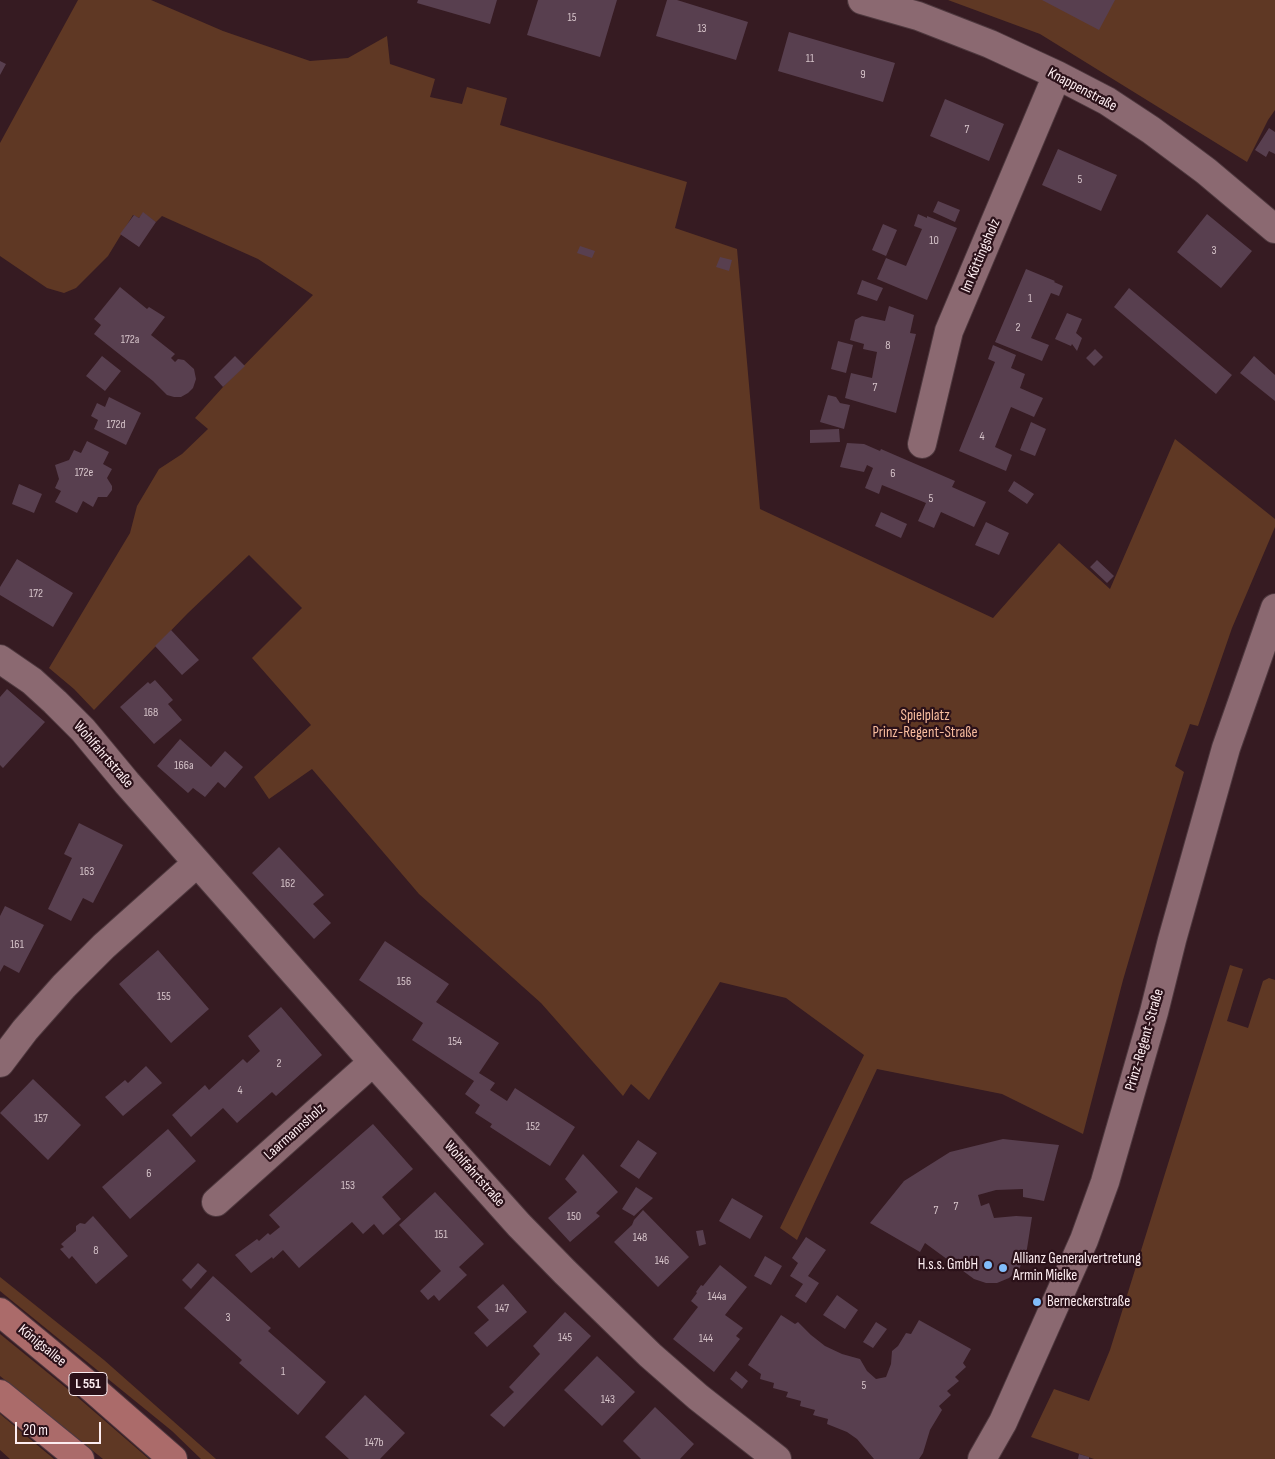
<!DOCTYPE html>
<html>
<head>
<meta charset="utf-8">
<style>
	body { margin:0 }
	#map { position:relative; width:1275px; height:1459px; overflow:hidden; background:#361b22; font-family:"Sofia Sans Condensed",sans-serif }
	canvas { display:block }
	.scale { position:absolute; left:15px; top:1422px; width:86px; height:22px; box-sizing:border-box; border:2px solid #fdedf1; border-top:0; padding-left:6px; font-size:15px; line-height:18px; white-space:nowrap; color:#fdedf1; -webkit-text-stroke:4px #2b1119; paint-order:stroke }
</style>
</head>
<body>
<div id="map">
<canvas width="1275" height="1459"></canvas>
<div class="scale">20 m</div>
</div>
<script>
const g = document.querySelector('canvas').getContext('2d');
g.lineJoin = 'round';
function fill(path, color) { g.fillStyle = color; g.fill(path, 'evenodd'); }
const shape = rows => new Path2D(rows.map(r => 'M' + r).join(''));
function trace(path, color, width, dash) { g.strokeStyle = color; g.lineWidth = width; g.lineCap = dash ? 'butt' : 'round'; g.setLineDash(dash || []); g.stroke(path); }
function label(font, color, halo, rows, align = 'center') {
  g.font = font + ' "Sofia Sans Condensed",sans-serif'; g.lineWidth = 4.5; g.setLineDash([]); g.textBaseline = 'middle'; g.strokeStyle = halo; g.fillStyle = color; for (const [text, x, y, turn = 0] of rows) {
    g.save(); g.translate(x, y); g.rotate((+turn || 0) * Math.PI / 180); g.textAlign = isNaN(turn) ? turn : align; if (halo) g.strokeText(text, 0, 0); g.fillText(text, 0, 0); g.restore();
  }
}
fill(shape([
	[78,0,151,0,223,31,310,61,348,58,387,36,390,64,435,79,430,97,462,104,467,87,507,98,500,125,687,182,675,228,737,249,760,509,993,618,1059,543,1110,589,1175,439,1275,519,1275,527,1232,628,1198,726,1190,724,1175,766,1184,772,1123,980,1083,1134,1002,1094,877,1069,797,1240,780,1228,864,1055,786,998,720,982,649,1100,631,1084,623,1096,541,1003,419,894,312,769,269,799,254,777,311,725,252,658,302,608,249,555,188,613,94,710,74,689,49,668,130,533,137,506,159,469,182,454,208,429,195,418,223,387,313,295,258,259,162,216,156,222,143,213,139,218,133,215,108,256,76,288,64,293,47,288,0,256,0,143],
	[948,0,1275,0,1275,110,1268,120,1247,162,1040,34],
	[1230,965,1243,969,1227,1021,1248,1028,1263,981,1269,978,1275,980,1275,1459,1094,1459,1031,1437,1054,1389,1089,1401,1110,1350],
	[0,1277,104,1360,216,1459,201,1459,172,1431,0,1291],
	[0,1334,75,1395,149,1459,103,1459,0,1376],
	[0,1414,54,1459,10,1459,0,1450]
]), '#5f3824');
fill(shape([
	[418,0,497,0,490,24,417,3],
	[538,0,617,0,600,57,527,35],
	[667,0,677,0,748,22,736,60,656,36],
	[1042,0,1115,0,1099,30],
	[789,32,895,63,883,102,778,71],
	[0,61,6,64,0,75],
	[945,99,1004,124,989,161,930,136],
	[1269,128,1275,132,1275,154,1269,151,1266,157,1255,150],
	[1058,149,1117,175,1101,211,1042,185],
	[938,201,960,210,955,222,933,212],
	[143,212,156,222,139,247,120,234,134,215,139,218],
	[918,214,927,218,927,216,957,228,927,300,877,279,886,258,906,266,922,229,914,226],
	[1207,214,1252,251,1221,288,1177,252],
	[883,224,897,230,886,256,872,250],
	[580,246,595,251,592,258,577,253],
	[720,257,732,260,729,271,716,267],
	[1026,269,1055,281,1054,282,1063,286,1059,296,1051,293,1031,338,1049,345,1042,361,995,342],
	[862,280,883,288,877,301,857,294],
	[120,287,147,309,149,307,165,317,151,335,175,354,171,358,175,362,178,359,184,360,194,369,196,379,193,388,188,393,181,397,174,397,167,395,153,381,94,334,101,325,94,319],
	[1129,288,1232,375,1216,394,1114,307],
	[889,306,914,315,910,333,916,334,896,413,845,398,851,373,872,378,877,352,863,349,864,344,850,340,855,320,862,316,885,321],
	[1067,313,1082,319,1076,333,1082,338,1077,351,1072,344,1071,346,1055,339],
	[838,341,853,345,846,373,831,369],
	[993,345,1016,355,1011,368,1025,374,1020,388,1043,398,1034,417,1011,407,995,447,1012,455,1006,471,959,451,995,362,988,359],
	[1095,349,1103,357,1094,366,1086,358],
	[102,356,121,371,105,391,86,376],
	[235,356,245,366,223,387,214,377],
	[1254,356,1275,375,1275,401,1240,373],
	[828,395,836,397,840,403,850,405,844,429,820,422],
	[109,397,141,413,126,445,94,429,98,420,91,416,97,403,105,407],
	[1031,422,1046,429,1035,456,1020,450],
	[839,429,840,442,810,443,810,430],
	[87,441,109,452,103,464,112,469,107,478,112,486,112,490,107,497,98,497,93,507,83,501,77,513,55,502,61,491,55,488,59,479,55,465,69,460,74,450,81,453],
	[847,443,864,444,880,451,881,449,955,481,952,487,986,502,974,527,941,512,934,528,918,521,926,503,882,485,879,494,865,488,873,468,867,465,864,472,840,467],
	[1014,481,1034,494,1027,504,1008,491],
	[19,484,42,494,34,513,12,504],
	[881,512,907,524,901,538,875,526],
	[986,522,1009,533,999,555,975,545],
	[17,559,73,593,53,627,0,595,0,587],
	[1097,560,1114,576,1107,583,1090,567],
	[171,630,199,660,182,675,155,646],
	[155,680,173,700,168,704,182,720,154,744,120,707,148,682,150,684],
	[7,689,45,722,3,768,0,765,0,697],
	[180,739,211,767,225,751,243,767,225,788,218,782,205,797,193,788,188,793,157,766],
	[79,823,123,845,93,903,83,898,71,921,48,909,72,858,64,854],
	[279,847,324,895,313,904,331,923,314,939,252,873],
	[5,906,44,925,19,973,4,965,0,972,0,916],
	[385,941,449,984,436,1002,499,1043,479,1073,495,1083,490,1090,507,1101,515,1088,575,1127,550,1166,490,1127,492,1124,475,1113,480,1105,465,1094,474,1081,412,1040,423,1023,359,980],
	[158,950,209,1009,171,1043,119,984],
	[281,1007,322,1055,276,1096,272,1092,237,1123,223,1108,191,1137,172,1115,205,1085,209,1090,243,1059,247,1063,260,1051,248,1036],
	[146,1066,162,1083,123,1116,105,1097,125,1080,128,1083],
	[33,1079,81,1125,48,1160,0,1113],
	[373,1124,413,1169,382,1197,401,1219,383,1235,374,1224,363,1234,352,1222,299,1268,283,1250,273,1259,272,1257,251,1273,235,1255,257,1239,259,1241,268,1233,270,1235,280,1227,269,1215],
	[168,1129,196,1161,130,1219,102,1187],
	[1003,1139,1059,1145,1044,1201,1023,1197,1023,1189,996,1190,978,1195,981,1206,989,1203,994,1218,1016,1216,1032,1217,1026,1255,1019,1269,1009,1278,997,1283,986,1283,974,1279,925,1243,920,1252,870,1223,904,1181,950,1152],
	[638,1140,657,1153,639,1179,620,1166],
	[583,1154,618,1192,596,1213,600,1216,570,1242,548,1218,577,1192,565,1179],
	[636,1187,653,1198,634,1216,622,1209],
	[435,1192,484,1244,459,1267,467,1275,439,1301,434,1295,428,1300,420,1291,441,1271,399,1225],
	[732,1198,763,1216,750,1239,719,1221],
	[643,1210,689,1257,658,1287,614,1242,632,1225,634,1220],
	[93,1216,128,1256,96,1284,72,1256,69,1259,60,1249,64,1247,61,1244,76,1231,76,1226,80,1223,85,1224],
	[703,1230,706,1244,699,1246,696,1231],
	[806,1237,826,1250,808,1276,819,1283,806,1303,795,1296,803,1284,790,1276,798,1263,792,1258],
	[765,1256,782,1266,771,1285,754,1276],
	[198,1263,207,1271,191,1289,182,1280],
	[720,1265,747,1287,725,1315,743,1328,736,1336,740,1339,714,1372,673,1339,698,1307,691,1301,697,1293,696,1292,701,1285,703,1286],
	[213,1276,271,1328,268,1331,326,1382,298,1415,239,1363,242,1360,184,1308],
	[503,1284,527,1312,487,1347,474,1333,489,1320,477,1307],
	[837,1295,858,1310,845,1329,823,1315],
	[565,1312,591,1336,504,1427,490,1415,514,1392,509,1387,540,1354,533,1346],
	[781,1315,795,1324,798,1322,811,1335,825,1346,842,1354,860,1359,867,1371,876,1379,886,1377,891,1364,892,1351,898,1346,906,1333,911,1334,919,1320,971,1349,963,1363,966,1367,955,1377,959,1381,947,1391,951,1395,939,1406,942,1410,930,1430,923,1453,919,1459,874,1459,857,1439,847,1432,827,1424,828,1419,813,1415,815,1410,800,1406,801,1401,786,1397,788,1392,773,1388,774,1383,760,1379,761,1374,748,1365],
	[876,1322,887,1329,873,1348,863,1342],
	[597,1356,635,1392,602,1426,564,1390],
	[736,1371,748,1381,742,1389,730,1379],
	[365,1395,405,1433,380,1459,349,1459,325,1437],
	[655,1407,694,1444,680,1459,641,1459,623,1441],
	[1079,1454,1089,1457,1089,1459,1078,1459]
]), '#583f4f');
const minor = shape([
	[862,0,918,16,990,44,1057,75,1107,101,1151,130,1206,171,1275,229],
	[922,444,949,331,1057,75],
	[0,659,32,681,55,702,83,730,127,783,373,1062,519,1225,565,1272,650,1355,698,1397,777,1459],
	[0,1063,25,1030,64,986,104,946,197,863],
	[216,1202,373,1062],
	[982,1459,1003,1422,1055,1305,1084,1240,1105,1182,1154,1012,1172,940,1226,748,1275,608]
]);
const primary = shape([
	[0,1312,86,1383,173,1459],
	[0,1394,80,1459]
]);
trace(minor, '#4e383e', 30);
trace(primary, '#4e383e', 30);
trace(minor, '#8b6971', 28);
trace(primary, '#ab6b6a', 28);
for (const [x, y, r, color] of [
	[988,1265,5,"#81bcfa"],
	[1003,1268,5,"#81bcfa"],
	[1037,1302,5,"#81bcfa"]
]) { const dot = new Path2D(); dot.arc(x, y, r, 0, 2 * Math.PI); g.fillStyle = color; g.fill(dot); trace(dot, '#2b1119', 2); }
label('12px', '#d4c2c8', null, [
	["15",572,18],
	["13",702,29],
	["11",810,59],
	["9",863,75],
	["7",967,130],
	["5",1080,180],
	["10",934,241],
	["3",1214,251],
	["1",1030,299],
	["2",1018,328],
	["172a",130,340],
	["8",888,346],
	["7",875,388],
	["172d",116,425],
	["4",982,437],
	["172e",84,473],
	["6",893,474],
	["5",931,499],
	["172",36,594],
	["168",151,713],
	["166a",184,766],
	["163",87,872],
	["162",288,884],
	["161",17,945],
	["156",404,982],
	["155",164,997],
	["154",455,1042],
	["2",279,1064],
	["4",240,1091],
	["157",41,1119],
	["152",533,1127],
	["6",149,1174],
	["153",348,1186],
	["7",956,1207],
	["7",936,1211],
	["150",574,1217],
	["151",441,1235],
	["148",640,1238],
	["8",96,1251],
	["146",662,1261],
	["144a",717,1297],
	["147",502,1309],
	["3",228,1318],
	["145",565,1338],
	["144",706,1339],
	["1",283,1372],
	["5",864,1386],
	["143",608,1400],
	["147b",374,1443]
]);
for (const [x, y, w] of [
	[88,1384,38]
]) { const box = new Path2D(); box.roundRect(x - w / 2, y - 11.5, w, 23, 4); g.fillStyle = '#2b1119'; g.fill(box); trace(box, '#fdedf1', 1); }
label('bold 14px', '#fdedf1', null, [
	["L 551",88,1384]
]);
label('15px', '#fdedf1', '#2b1119', [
	["Knappenstraße",1082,90,28],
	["Im Köttingsholz",981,256,-67],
	["Wohlfahrtstraße",103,755,49],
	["Prinz-Regent-Straße",1145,1040,-74],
	["Laarmannsholz",295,1132,-42],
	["Wohlfahrtstraße",474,1174,48],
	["Königsallee",42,1346,39]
]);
label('15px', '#f9bd9f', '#2b1119', [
	["Spielplatz",925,716],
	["Prinz-Regent-Straße",925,733]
]);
label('15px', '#fdedf1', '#2b1119', [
	["Allianz Generalvertretung",1013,1259],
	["Armin Mielke",1013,1276],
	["H.s.s. GmbH",978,1265,"right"],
	["Berneckerstraße",1047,1302]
], 'left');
</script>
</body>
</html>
